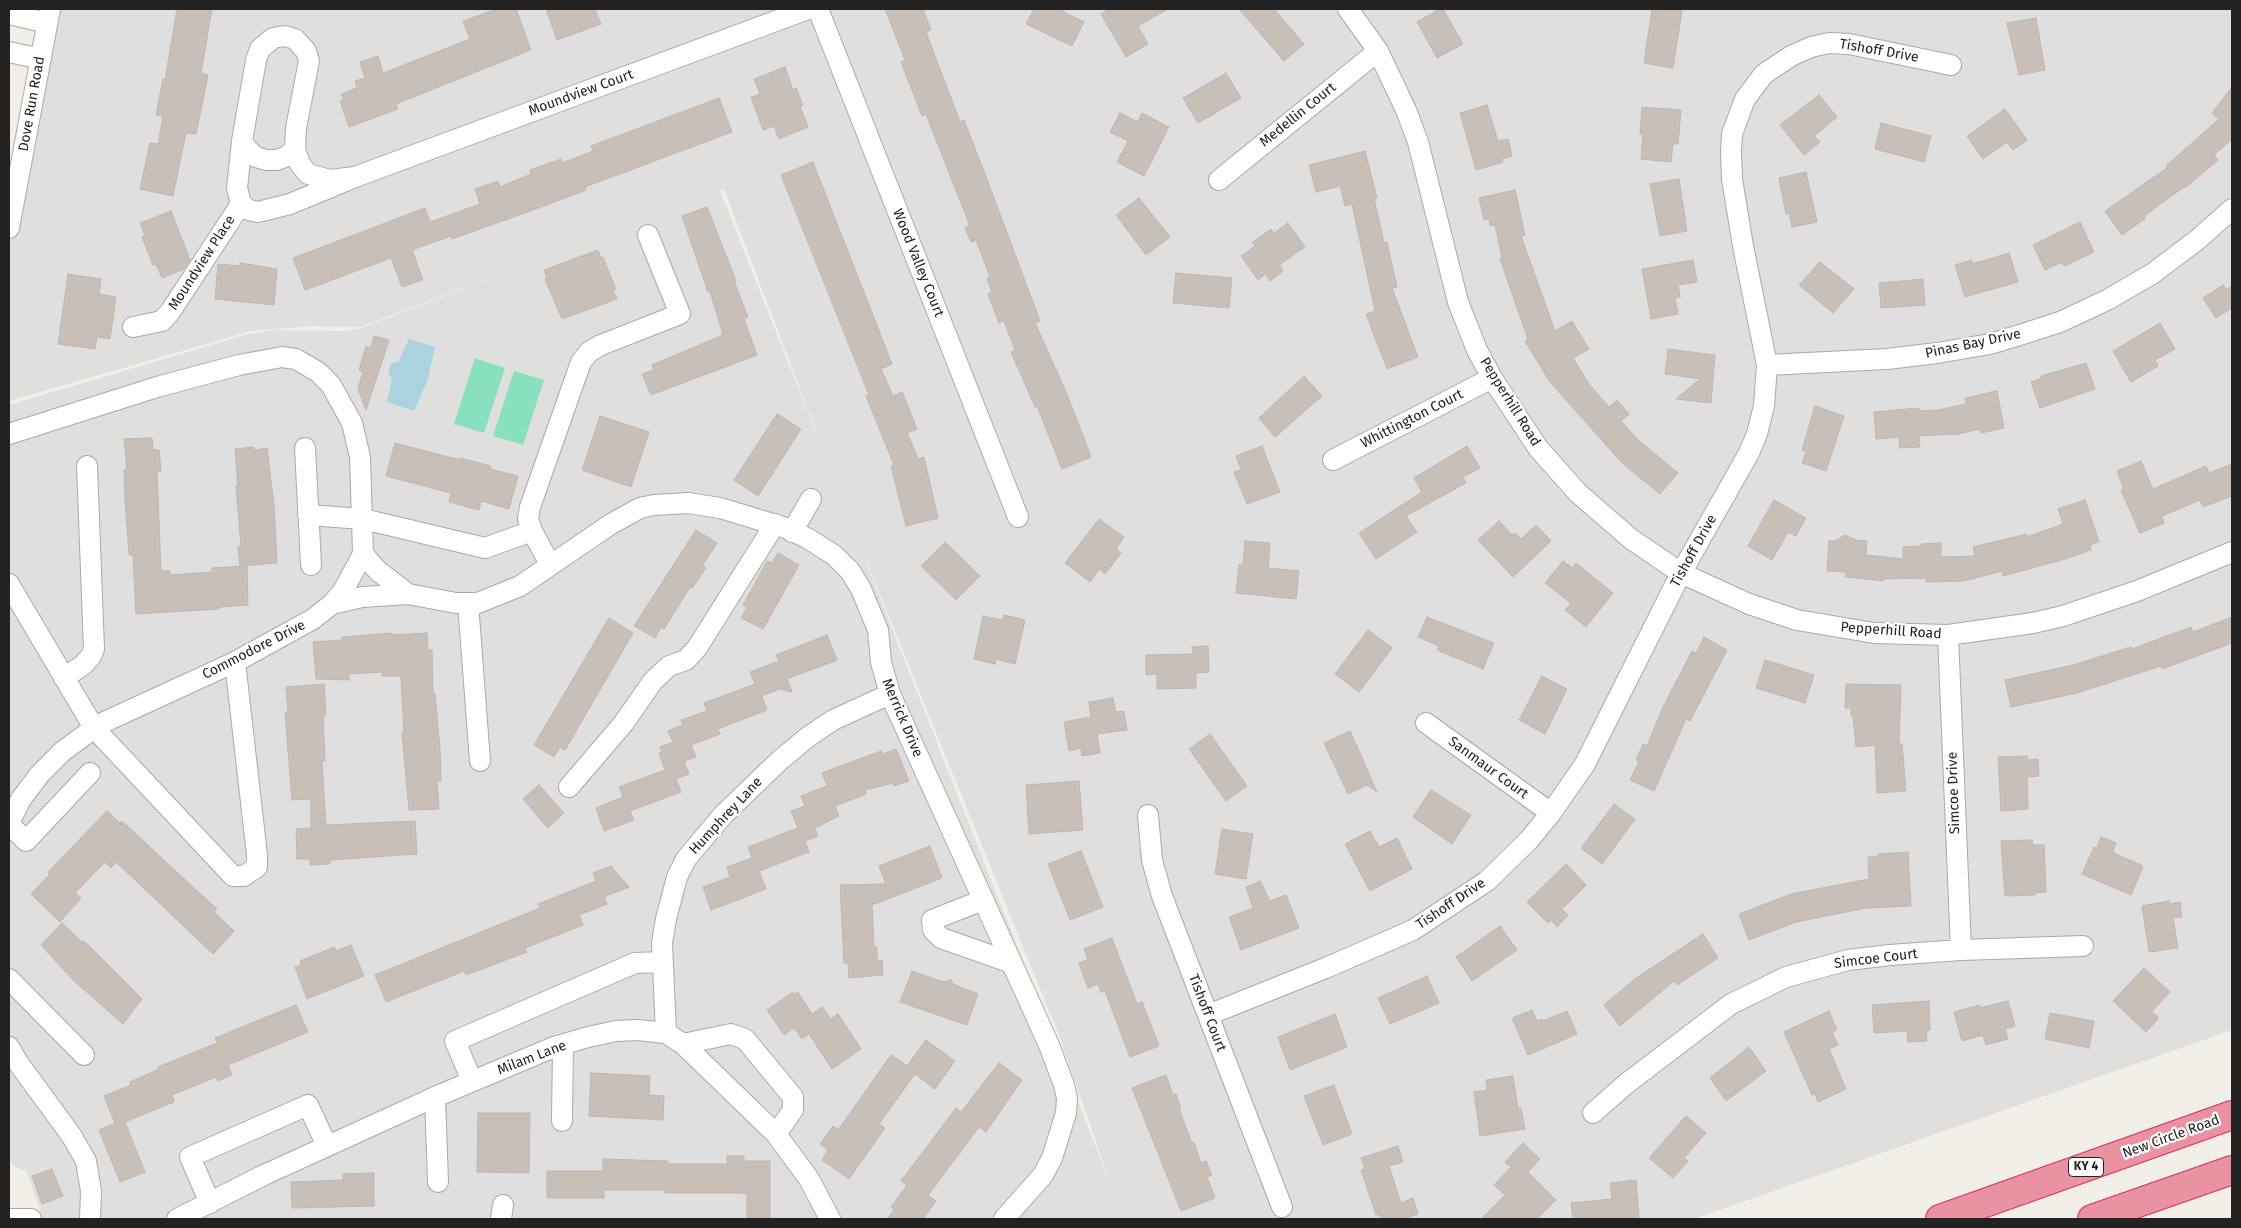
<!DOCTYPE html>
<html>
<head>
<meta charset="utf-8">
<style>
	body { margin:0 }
	#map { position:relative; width:2241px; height:1228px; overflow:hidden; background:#f2efe9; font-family:"Fira Sans",sans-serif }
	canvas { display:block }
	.frame { position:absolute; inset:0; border:10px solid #222; pointer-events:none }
</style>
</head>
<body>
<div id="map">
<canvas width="2241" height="1228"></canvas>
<div class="frame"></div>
</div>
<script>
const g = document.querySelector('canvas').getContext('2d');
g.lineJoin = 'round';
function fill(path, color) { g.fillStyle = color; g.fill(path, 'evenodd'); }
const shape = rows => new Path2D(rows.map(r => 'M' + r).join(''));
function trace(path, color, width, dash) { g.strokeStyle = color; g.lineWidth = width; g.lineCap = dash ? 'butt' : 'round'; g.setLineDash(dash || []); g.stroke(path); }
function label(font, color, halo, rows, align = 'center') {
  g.font = font + ' "Fira Sans",sans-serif'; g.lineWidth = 4.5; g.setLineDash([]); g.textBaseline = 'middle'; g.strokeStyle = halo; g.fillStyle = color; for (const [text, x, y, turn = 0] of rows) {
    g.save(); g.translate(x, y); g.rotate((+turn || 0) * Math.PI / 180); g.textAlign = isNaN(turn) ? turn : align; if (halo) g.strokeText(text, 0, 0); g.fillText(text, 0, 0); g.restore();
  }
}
fill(shape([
	[48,9,2232,9,2232,1030,1694,1219,41,1219,39,1206,26,1171,14,1166,9,1160,9,405,245,335,271,330,344,331,361,328,535,261,360,327,311,326,251,331,9,401,9,217],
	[724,189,828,463,720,191],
	[846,511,1059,1035,1112,1188]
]), '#e0dfdf');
fill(shape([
	[475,358,505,368,484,433,454,424],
	[514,371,544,380,523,445,493,436]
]), '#88e0be');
fill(shape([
	[409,339,435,347,428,379,414,411,387,402,392,378,388,373,391,363,398,362]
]), '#aad3df');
const building = shape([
	[177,9,212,9,201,73,208,75,196,134,186,133,173,196,140,189,150,143,158,144,163,116,156,115,163,79,165,80,177,9],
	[497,9,516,9,531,50,396,104,398,109,349,127,340,101,344,100,341,94,357,88,355,81,365,78,360,62,378,56,383,73,470,39,463,21,497,9],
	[546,9,595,9,601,24,557,40,546,9],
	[885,9,923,9,931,30,926,32,960,122,964,120,985,174,1040,321,1035,323,1067,394,1091,457,1062,469,1037,406,1035,407,1011,352,1015,350,1004,321,999,323,988,294,992,292,987,278,990,277,976,240,971,242,965,228,970,226,926,114,922,116,901,62,905,60,885,9],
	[1034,9,1058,9,1084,22,1072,46,1026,24,1034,9],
	[1110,9,1168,9,1138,26,1148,44,1126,57,1101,14,1110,9],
	[1239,9,1274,9,1304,44,1284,61,1239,9],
	[1440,9,1443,9,1463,44,1437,58,1417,22,1440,9],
	[1652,9,1682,11,1673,68,1644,63,1652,9],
	[2036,18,2045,70,2019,75,2007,23,2036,18],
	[785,67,793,90,796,88,803,105,800,106,808,127,779,139,774,126,763,130,751,97,760,94,754,79,785,67],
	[1226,73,1241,98,1198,123,1183,98,1226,73],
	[2232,87,2232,139,2214,155,2218,160,2185,188,2184,187,2144,216,2146,218,2122,235,2105,211,2167,168,2166,166,2219,119,2212,113,2232,87],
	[1819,95,1837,117,1814,136,1820,142,1804,155,1780,125,1819,95],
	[719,98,732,132,585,187,586,190,533,210,452,239,451,236,412,250,423,280,402,287,391,258,305,290,293,258,425,208,430,222,480,204,475,189,498,181,500,187,531,174,530,170,561,159,562,163,593,151,591,146,719,98],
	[1487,105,1498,141,1508,139,1512,156,1502,159,1503,162,1476,170,1460,113,1487,105],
	[1642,107,1681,110,1678,144,1673,144,1671,162,1641,159,1643,134,1640,134,1642,107],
	[2005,109,2027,140,2013,150,2007,142,1983,159,1967,136,2005,109],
	[1120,113,1138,122,1142,113,1169,127,1144,176,1117,162,1128,141,1110,132,1120,113],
	[1881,123,1931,136,1924,162,1875,149,1881,123],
	[1365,151,1377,198,1374,198,1384,243,1387,242,1397,287,1392,288,1418,357,1387,369,1366,314,1375,311,1352,204,1345,206,1340,186,1316,192,1309,165,1365,151],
	[813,162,892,364,881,369,893,396,902,392,917,429,907,433,918,459,924,457,938,518,906,526,891,466,894,465,866,396,869,395,781,175,813,162],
	[1806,172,1817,222,1792,227,1789,213,1786,214,1779,178,1806,172],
	[1679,179,1687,231,1660,236,1650,184,1679,179],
	[1515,190,1525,235,1521,236,1555,331,1572,321,1589,349,1573,358,1589,384,1609,407,1617,400,1629,414,1621,421,1636,438,1678,473,1660,494,1623,464,1550,382,1525,341,1528,339,1500,259,1502,258,1495,225,1490,226,1489,219,1484,220,1479,198,1515,190],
	[1139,198,1170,237,1146,255,1116,215,1139,198],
	[707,207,736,281,734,281,748,317,744,319,757,355,651,395,642,374,654,370,652,365,723,335,710,291,708,292,682,216,707,207],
	[171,211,190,260,184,269,162,278,156,264,153,265,142,237,145,236,140,223,171,211],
	[2080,222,2094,252,2064,266,2062,262,2045,270,2033,245,2080,222],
	[1288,223,1305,247,1279,265,1283,271,1270,281,1266,274,1258,280,1241,256,1255,246,1252,243,1271,229,1274,233,1288,223],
	[598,250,601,258,603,257,613,282,616,289,613,290,617,299,562,319,545,279,547,279,544,270,598,250],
	[2009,253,2018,282,1965,297,1955,265,1972,260,1972,264,2009,253],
	[1693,260,1697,282,1678,285,1680,297,1675,298,1678,314,1651,319,1642,269,1693,260],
	[1820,262,1854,289,1833,313,1799,285,1820,262],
	[240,263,277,269,274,305,215,299,218,264,240,266,240,263],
	[1176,273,1232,278,1229,308,1173,303,1176,273],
	[68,274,101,279,99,294,116,297,110,339,97,337,95,349,58,344,68,274],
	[1923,279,1925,305,1881,308,1879,283,1923,279],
	[2223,285,2226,290,2232,286,2232,308,2216,318,2203,298,2223,285],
	[2160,323,2175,349,2155,360,2158,366,2131,382,2113,351,2160,323],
	[374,336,389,340,366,410,358,389,363,372,359,370,366,346,371,348,374,336],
	[1668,349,1715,355,1711,403,1676,399,1700,379,1665,374,1668,349],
	[2086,363,2095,389,2040,408,2031,382,2042,378,2041,376,2086,363],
	[1304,376,1322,396,1275,437,1259,418,1304,376],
	[1997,391,2004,428,1981,433,1980,429,1954,435,1953,434,1919,436,1920,447,1900,448,1899,437,1876,439,1874,412,1919,408,1919,411,1938,410,1966,404,1965,398,1997,391],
	[1815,406,1844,416,1826,471,1802,463,1806,452,1802,450,1815,406],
	[777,414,801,429,758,496,734,480,777,414],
	[600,416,649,432,631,487,582,470,600,416],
	[149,438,152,438,153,450,159,450,161,471,157,472,161,571,170,571,170,575,212,572,212,568,247,566,248,605,219,607,219,609,136,614,133,555,129,555,125,499,124,470,127,469,124,439,149,438],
	[395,443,460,460,460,458,491,466,490,469,518,476,509,509,481,501,479,510,449,502,451,493,386,476,395,443],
	[1262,446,1280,492,1247,504,1234,472,1241,470,1236,456,1262,446],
	[1467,446,1480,468,1463,477,1466,483,1406,516,1417,532,1376,559,1359,533,1422,492,1414,478,1467,446],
	[253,447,254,450,267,448,274,505,277,563,240,566,238,547,241,546,236,486,238,486,235,449,253,447],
	[2141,461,2153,489,2206,466,2209,473,2232,464,2232,496,2203,507,2200,500,2162,516,2164,523,2140,533,2121,490,2124,489,2117,471,2141,461],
	[1774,500,1806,518,1796,536,1788,532,1772,560,1748,546,1774,500],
	[2085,500,2099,542,2090,545,2091,550,2062,560,2003,576,2002,571,1964,581,1926,582,1926,578,1884,579,1884,581,1845,577,1846,572,1827,571,1829,541,1835,541,1845,535,1856,540,1867,541,1866,555,1903,559,1903,547,1921,546,1921,544,1941,543,1941,557,1975,556,1973,547,2027,534,2027,537,2063,524,2058,509,2085,500],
	[1099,519,1124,537,1116,549,1121,553,1105,574,1099,569,1090,582,1065,563,1099,519],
	[1499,521,1512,535,1515,533,1521,539,1536,525,1551,541,1513,577,1478,540,1499,521],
	[696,530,717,543,702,566,706,568,692,588,690,587,664,629,661,627,655,638,634,626,696,530],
	[1245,541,1270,543,1268,568,1299,571,1296,599,1236,593,1239,565,1243,565,1245,541],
	[945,542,980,576,956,600,921,566,945,542],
	[778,553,799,565,763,629,741,618,747,607,743,605,767,561,772,563,778,553],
	[1563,561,1573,568,1576,563,1613,593,1586,627,1565,610,1571,603,1545,583,1563,561],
	[1004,615,1025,620,1015,664,996,659,995,664,974,659,983,616,1003,620,1004,615],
	[1427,617,1494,643,1483,669,1437,650,1439,646,1418,637,1427,617],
	[2232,617,2232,643,2162,669,2161,666,2077,693,2011,707,2005,680,2073,665,2131,647,2132,649,2191,627,2193,632,2232,617],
	[609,618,633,633,565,750,560,747,554,757,534,745,609,618],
	[1368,630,1392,648,1359,692,1335,674,1368,630],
	[392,633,392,635,427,633,428,650,432,650,433,694,435,694,440,750,441,781,437,781,439,809,409,810,402,733,404,733,401,676,382,676,382,672,349,674,349,680,316,679,313,642,342,640,342,637,392,633],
	[827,635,837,660,787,679,792,692,780,689,762,696,767,710,718,729,720,734,691,745,696,757,684,761,689,774,676,779,681,792,630,811,634,820,604,831,596,808,623,797,619,787,665,770,659,753,662,752,660,747,673,742,668,731,683,725,681,720,707,711,704,703,755,684,750,672,779,661,776,655,827,635],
	[1704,637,1727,650,1690,721,1686,719,1654,791,1630,780,1639,762,1636,760,1643,744,1647,746,1663,707,1692,651,1696,653,1704,637],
	[1208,646,1209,672,1196,673,1196,688,1157,689,1157,674,1146,675,1146,655,1193,654,1192,647,1208,646],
	[1765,660,1814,675,1805,703,1756,688,1765,660],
	[1542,676,1567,689,1545,734,1519,720,1542,676],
	[324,684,326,716,323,716,325,761,322,761,326,825,415,821,417,854,330,860,330,864,310,865,310,859,297,859,296,829,311,828,311,799,292,800,285,713,288,713,286,687,324,684],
	[1846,684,1901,685,1899,744,1902,744,1906,791,1877,793,1875,745,1856,747,1853,716,1851,716,1851,708,1845,708,1846,684],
	[1113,698,1116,712,1124,711,1127,730,1097,734,1100,753,1082,756,1081,748,1069,751,1064,722,1091,717,1089,702,1113,698],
	[1350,731,1359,751,1377,792,1367,785,1348,794,1324,743,1350,731],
	[1210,734,1247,786,1226,801,1189,749,1210,734],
	[896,749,909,781,894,786,893,783,865,790,866,794,835,806,839,816,815,828,818,836,805,841,809,852,759,871,766,889,711,910,703,887,730,877,727,867,752,858,748,847,798,828,791,811,805,806,801,796,827,786,822,773,881,751,883,754,896,749],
	[2027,756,2027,760,2038,759,2039,776,2027,777,2028,809,2001,811,1998,757,2027,756],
	[1079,781,1083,830,1029,834,1026,785,1079,781],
	[539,785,564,813,548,828,523,799,539,785],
	[1431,790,1471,815,1452,844,1413,817,1431,790],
	[1614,804,1635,819,1602,864,1581,848,1614,804],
	[107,811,120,823,122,821,194,888,217,909,214,912,234,931,213,954,116,862,111,868,105,862,75,893,81,898,60,922,31,894,50,874,48,872,107,811],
	[1222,829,1253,834,1246,879,1215,874,1222,829],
	[1370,831,1379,847,1397,838,1412,869,1370,891,1345,844,1370,831],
	[2101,837,2116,843,2113,851,2116,854,2143,866,2131,895,2082,874,2094,847,2097,848,2101,837],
	[2032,840,2033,845,2044,845,2046,892,2035,893,2035,895,2005,896,2001,841,2032,840],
	[930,846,942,878,872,905,874,947,877,947,877,960,882,960,883,975,849,978,848,963,844,963,840,885,886,884,879,866,930,846],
	[1081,851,1103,907,1070,920,1048,864,1081,851],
	[1908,852,1911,906,1866,908,1796,922,1749,940,1739,914,1791,894,1869,879,1868,857,1878,857,1878,854,1908,852],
	[1566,864,1586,885,1562,909,1568,915,1557,927,1551,920,1548,923,1527,902,1566,864],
	[611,866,629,887,604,897,607,904,579,915,583,925,525,948,527,952,466,975,464,971,386,1002,375,975,540,908,538,904,596,881,593,873,611,866],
	[1260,881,1270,901,1286,895,1299,928,1241,950,1229,917,1253,908,1246,887,1260,881],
	[2169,901,2169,904,2180,902,2182,917,2173,918,2178,948,2149,952,2142,906,2169,901],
	[62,923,82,942,84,941,142,999,123,1024,73,980,41,945,62,923],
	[1500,926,1517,950,1472,981,1456,957,1500,926],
	[1703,934,1718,958,1677,985,1674,981,1620,1026,1604,1005,1636,978,1703,934],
	[1112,938,1137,1004,1142,1002,1159,1046,1130,1057,1105,991,1101,992,1098,984,1088,988,1079,963,1088,959,1084,949,1112,938],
	[351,945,364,976,307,999,295,967,301,965,300,961,334,947,336,951,351,945],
	[2144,968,2170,992,2152,1011,2159,1018,2146,1032,2113,1001,2144,968],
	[912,971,938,980,946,982,950,979,953,984,978,994,967,1025,900,1002,912,971],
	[1427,976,1439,1003,1390,1024,1378,998,1427,976],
	[793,992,795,994,798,992,812,1014,822,1007,831,1019,838,1014,861,1049,832,1069,809,1034,802,1039,794,1028,784,1035,767,1010,793,992],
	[1929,1001,1930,1030,1926,1031,1927,1041,1908,1042,1907,1031,1874,1033,1872,1005,1929,1001],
	[2008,1001,2015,1026,2005,1029,2008,1039,1986,1045,1983,1035,1962,1041,1954,1012,1980,1005,1980,1008,2008,1001],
	[296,1005,308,1032,228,1065,232,1075,218,1081,216,1077,172,1095,174,1102,125,1122,145,1172,120,1182,99,1130,115,1123,104,1096,131,1085,130,1082,159,1069,158,1067,217,1043,215,1038,296,1005],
	[1532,1010,1537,1021,1542,1019,1543,1021,1567,1011,1577,1034,1528,1055,1512,1018,1532,1010],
	[1829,1011,1837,1030,1832,1032,1838,1045,1829,1049,1846,1089,1818,1102,1815,1094,1812,1095,1784,1032,1829,1011],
	[2050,1013,2094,1021,2089,1048,2045,1039,2050,1013],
	[1335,1014,1347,1047,1290,1070,1278,1037,1335,1014],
	[926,1040,955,1061,935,1089,915,1074,879,1124,885,1128,849,1179,822,1160,828,1150,820,1144,833,1126,838,1130,891,1055,907,1066,926,1040],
	[1749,1047,1766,1071,1726,1101,1710,1078,1749,1047],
	[999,1063,1022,1080,986,1132,979,1127,928,1195,936,1201,923,1219,887,1219,894,1210,891,1207,907,1185,901,1181,956,1108,961,1112,999,1063],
	[591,1073,650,1076,649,1095,664,1096,663,1120,589,1116,591,1073],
	[1166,1075,1173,1095,1176,1094,1181,1108,1179,1109,1192,1143,1194,1142,1201,1163,1206,1161,1212,1175,1207,1177,1215,1198,1181,1211,1132,1088,1166,1075],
	[1513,1076,1518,1108,1521,1108,1525,1129,1480,1136,1474,1092,1487,1090,1486,1080,1513,1076],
	[1334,1085,1352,1134,1323,1145,1304,1096,1334,1085],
	[478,1113,530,1113,529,1173,477,1172,478,1113],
	[1686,1116,1706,1133,1684,1158,1688,1161,1673,1178,1649,1158,1686,1116],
	[1523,1143,1540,1159,1528,1172,1556,1200,1537,1219,1481,1219,1505,1195,1494,1185,1511,1167,1505,1162,1523,1143],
	[1398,1146,1403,1162,1389,1166,1401,1203,1413,1198,1418,1214,1403,1219,1381,1219,1379,1214,1376,1215,1361,1170,1365,1169,1361,1158,1398,1146],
	[727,1156,744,1156,744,1161,770,1161,770,1219,747,1219,747,1194,740,1193,665,1193,665,1190,604,1190,604,1198,547,1198,547,1171,603,1171,603,1159,668,1161,668,1164,727,1164,727,1156],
	[52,1169,63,1196,42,1204,32,1176,52,1169],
	[374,1173,374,1206,292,1208,291,1182,343,1180,343,1174,374,1173],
	[1636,1180,1639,1217,1573,1219,1571,1203,1612,1199,1610,1183,1636,1180]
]);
fill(building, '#c7bfb8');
trace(building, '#c4b6ab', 1);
const minor = shape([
	[818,9,1018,517],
	[1348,9,1378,51,1406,110,1418,142,1458,302,1477,350,1492,378,1538,448,1578,493,1631,539,1681,573,1749,604,1797,620,1874,633,1948,635,2033,623,2063,616,2137,591,2232,552],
	[9,14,47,23],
	[9,52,41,59],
	[242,141,248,150,256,157,266,160,277,160,287,156,295,149],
	[355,177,330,180,308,174,300,164,295,149,296,128,309,61,306,51,295,39,285,36,273,38,260,49,256,60,242,141,237,188,241,204,249,210,258,212,290,204,355,177,808,9],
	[1219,180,1378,51],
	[9,228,50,9],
	[133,327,162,321,170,312,241,204],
	[1767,365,1887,359,1937,353,1990,344,2026,333,2060,322,2107,300,2152,274,2197,240,2232,209],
	[9,434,157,387,239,365,282,357,296,359,318,372,331,385,352,423,360,457,363,554,343,591,332,604,313,619,235,662,100,724,63,751,40,774,21,799,9,823],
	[305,448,311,565],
	[1333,460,1492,378],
	[308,515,363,519,485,548,532,531],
	[792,532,811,499],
	[363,554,378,571,408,594,456,603,478,603,520,586,611,524,640,508,654,505,688,503,720,508,783,527,807,538,834,555,850,571,861,589,878,630,881,662,890,694,1049,1045,1064,1085,1067,1098,1066,1113,1052,1158,1043,1175,1004,1219],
	[550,564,532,531,528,519,530,507,581,362,589,352,601,345,680,314,648,235],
	[9,584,94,728,233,876,244,876,257,867,257,855,235,662],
	[468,603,480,761],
	[332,604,362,597,408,594],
	[1948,635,1961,950],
	[64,678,83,665,91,656,94,649,87,466],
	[1426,723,1551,813],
	[569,787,623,724,653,681,669,666,686,660,697,648,775,524],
	[1148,815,1152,860,1162,896,1282,1207],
	[9,824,26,841,90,773],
	[983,900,932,920,933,930,941,938,1012,963],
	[9,979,84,1055],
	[1208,1015,1328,967,1413,930,1487,881,1529,840,1551,813,1585,764,1681,573,1749,453,1757,434,1764,406,1767,365,1743,246,1732,179,1731,152,1732,134,1745,99,1764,74,1791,56,1811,47,1829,43,1849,44,1951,65],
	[666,1033,662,943,666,919,677,877,686,859,723,815,779,761,808,737,833,720,890,694],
	[683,1044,731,1034,745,1039,793,1097,793,1110,776,1134],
	[9,1047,19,1064,71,1135,86,1161,91,1191,90,1219],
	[472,1081,455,1041,635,963,662,962],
	[435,1097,438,1182],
	[1593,1113,1626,1084,1731,1004,1786,977,1848,960,1890,955,1961,950,2083,946],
	[562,1121,563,1045],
	[210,1203,190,1157,308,1105,327,1146],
	[9,1219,31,1219],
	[177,1219,264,1175,435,1097,554,1047,588,1037,616,1031,638,1030,666,1033,683,1044,776,1134,809,1179,830,1219],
	[501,1219,503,1205]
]);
const highway = shape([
	[1940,1219,2232,1115],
	[2092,1219,2232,1170]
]);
trace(minor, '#a9a9a9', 22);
trace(highway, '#dc2a67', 30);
trace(minor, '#fff', 20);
trace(highway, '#e892a2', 28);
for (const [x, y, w] of [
	[2086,1167,35]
]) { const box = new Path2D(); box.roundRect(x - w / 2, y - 9.5, w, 19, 4); g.fillStyle = '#fff'; g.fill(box); trace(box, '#222', 1); }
label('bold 12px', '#222', null, [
	["KY 4",2086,1167]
]);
label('14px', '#222', '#fff', [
	["Tishoff Drive",1879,51,10],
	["Moundview Court",581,93,-20],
	["Dove Run Road",32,104,-80],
	["Medellin Court",1298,115,-39],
	["Moundview Place",202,263,-57],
	["Wood Valley Court",918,263,68],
	["Pinas Bay Drive",1973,344,-12],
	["Pepperhill Road",1510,402,58],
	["Whittington Court",1412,419,-27],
	["Tishoff Drive",1694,551,-61],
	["Pepperhill Road",1891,631,4],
	["Commodore Drive",254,650,-27],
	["Merrick Drive",902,718,67],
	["Sanmaur Court",1488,768,36],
	["Simcoe Drive",1954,793,-92],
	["Humphrey Lane",726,816,-47],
	["Tishoff Drive",1451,904,-34],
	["Simcoe Court",1876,959,-7],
	["Tishoff Court",1207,1013,69],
	["Milam Lane",532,1058,-21],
	["New Circle Road",2171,1137,-20]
]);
</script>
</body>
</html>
